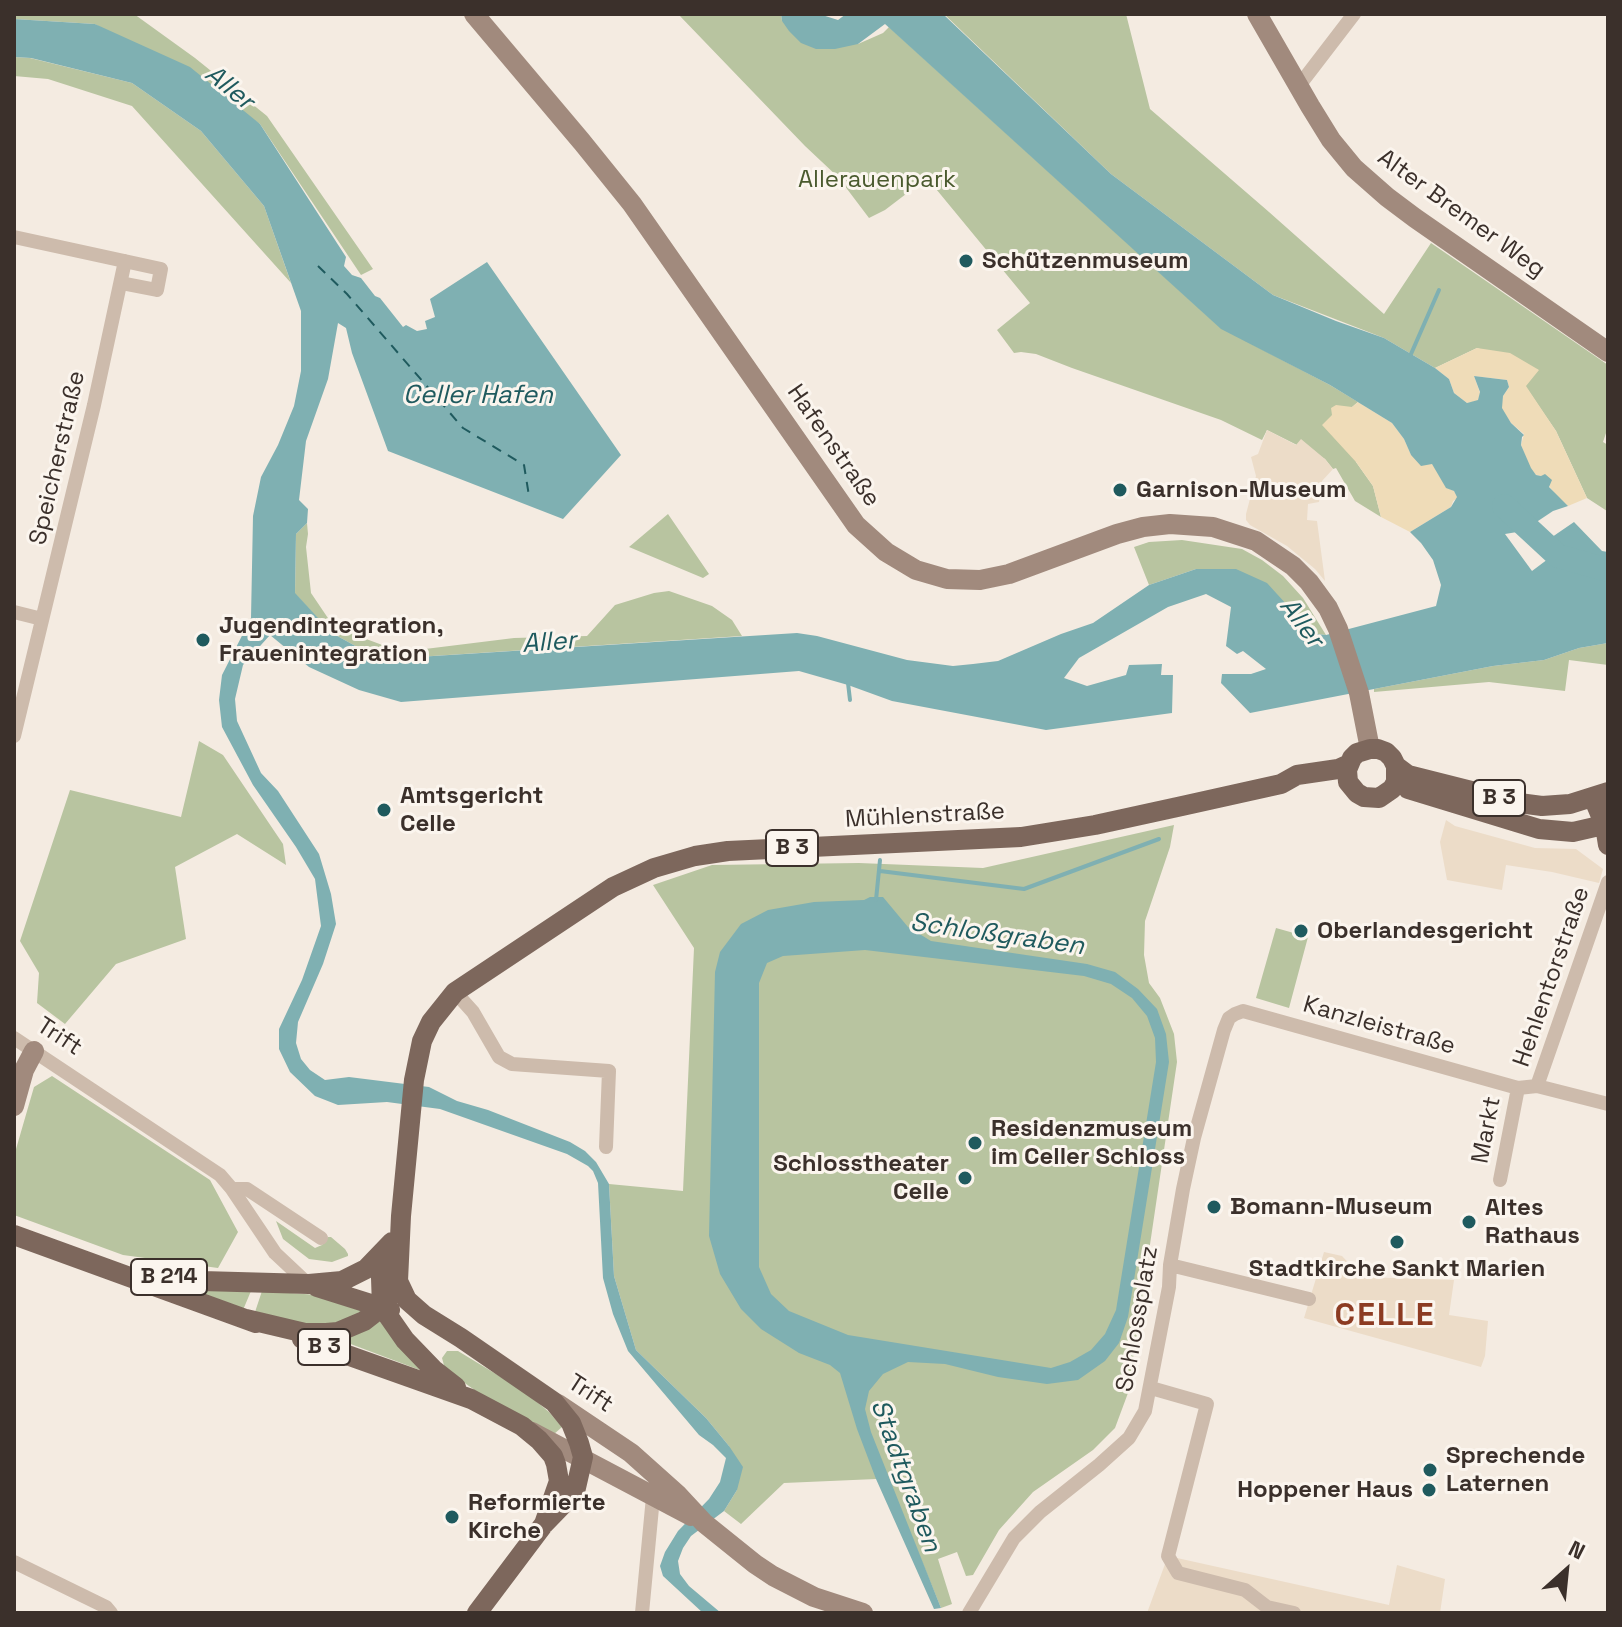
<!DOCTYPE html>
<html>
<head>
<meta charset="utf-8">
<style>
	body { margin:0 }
	#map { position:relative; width:1622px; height:1627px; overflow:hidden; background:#f4ebe1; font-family:"Space Grotesk",sans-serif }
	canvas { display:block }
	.frame { position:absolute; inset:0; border:16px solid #3b302b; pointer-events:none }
	.north { position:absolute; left:1526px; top:1531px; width:80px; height:80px; -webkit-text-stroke:6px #fbf5ee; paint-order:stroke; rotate:27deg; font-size:22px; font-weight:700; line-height:32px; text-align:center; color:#3b302b }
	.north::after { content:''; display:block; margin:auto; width:28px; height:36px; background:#3b302b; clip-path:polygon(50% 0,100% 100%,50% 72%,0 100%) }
</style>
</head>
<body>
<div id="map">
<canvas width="1622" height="1627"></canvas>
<div class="frame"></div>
<div class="north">N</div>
</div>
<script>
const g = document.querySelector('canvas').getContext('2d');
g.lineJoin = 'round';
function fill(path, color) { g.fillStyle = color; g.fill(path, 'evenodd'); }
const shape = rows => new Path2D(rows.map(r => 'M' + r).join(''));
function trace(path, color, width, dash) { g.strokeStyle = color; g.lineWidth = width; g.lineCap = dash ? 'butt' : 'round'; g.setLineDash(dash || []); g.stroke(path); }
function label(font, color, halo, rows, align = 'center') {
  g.font = font + ' "Space Grotesk",sans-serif'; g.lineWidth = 6; g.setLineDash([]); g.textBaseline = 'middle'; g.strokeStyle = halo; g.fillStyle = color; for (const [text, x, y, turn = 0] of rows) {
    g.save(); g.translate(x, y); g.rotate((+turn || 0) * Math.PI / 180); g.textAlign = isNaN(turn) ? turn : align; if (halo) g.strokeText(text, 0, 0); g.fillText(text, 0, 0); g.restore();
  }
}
fill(shape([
	[14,14,134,14,195,58,267,116,373,269,361,275,260,124,95,24,14,19],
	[678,14,781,14,782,21,858,44,883,33,889,27,1221,328,1330,385,1358,402,1352,407,1356,462,1373,486,1381,517,1355,501,1336,468,1333,469,1325,459,1267,430,1262,440,1221,420,1072,368,1036,354,1021,352,1014,353,997,330,1030,303,927,178,885,210,869,218,838,177,805,146],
	[944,14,1126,14,1150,109,1269,212,1384,314,1431,243,1608,365,1608,427,1603,442,1608,445,1607,511,1587,498,1556,431,1525,386,1538,370,1477,348,1435,368,1384,338,1273,295,1111,174],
	[14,57,30,58,132,83,201,131,264,206,291,283,132,106,48,79,14,76],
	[668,514,709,574,703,578,629,547],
	[307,523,308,534,306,547,311,593,334,627,393,649,425,649,514,638,587,636,615,605,654,593,669,591,712,606,732,620,742,636,386,659,359,648,332,633,295,594,296,534],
	[1182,540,1242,549,1262,560,1283,576,1303,598,1326,635,1317,634,1317,637,1311,638,1293,618,1196,569,1149,585,1134,547,1149,542],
	[1608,643,1608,665,1569,660,1565,691,1489,682,1374,692,1374,689,1493,666,1544,660,1579,648],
	[199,741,223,755,283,844,286,865,237,834,175,867,186,939,116,964,65,1024,37,1003,39,973,20,941,70,790,181,817],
	[1174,825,1170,847,1145,921,1144,955,1149,983,1160,998,1174,1034,1177,1062,1128,1393,1115,1428,1093,1450,1033,1492,999,1530,973,1575,966,1576,957,1552,938,1559,952,1604,941,1608,887,1476,876,1479,784,1483,741,1524,724,1511,737,1490,729,1446,706,1418,636,1350,614,1276,609,1184,683,1191,694,948,653,885,712,865,859,863,983,868],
	[1276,928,1308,937,1289,1008,1256,998],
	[52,1076,210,1180,238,1232,218,1268,123,1255,14,1215,14,1156,34,1087],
	[276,1221,315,1248,322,1245,328,1237,331,1237,345,1249,348,1254,348,1256,332,1262,309,1259,283,1239],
	[207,1289,251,1291,243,1310,203,1298],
	[262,1291,318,1295,368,1308,336,1325,309,1327,254,1315],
	[379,1320,425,1372,340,1340],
	[447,1351,458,1351,524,1391,549,1412,562,1427,553,1435,483,1396,445,1369,442,1358]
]), '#b8c4a0');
fill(shape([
	[1477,348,1510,353,1539,370,1526,386,1556,431,1587,498,1568,506,1556,495,1541,476,1536,475,1530,468,1521,445,1524,434,1511,423,1501,408,1503,396,1509,387,1507,380,1474,376,1480,393,1478,401,1467,403,1454,393,1449,379,1435,368],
	[1358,402,1392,423,1404,439,1411,455,1432,463,1446,487,1454,491,1458,498,1453,501,1451,507,1410,532,1381,517,1373,486,1356,462,1322,425,1332,415,1331,408,1336,405,1352,407]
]), '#efdcb8');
fill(shape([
	[1267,430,1296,445,1301,439,1325,459,1333,469,1322,481,1319,502,1308,504,1307,520,1317,521,1325,581,1315,569,1287,546,1250,525,1246,520,1246,514,1256,476,1251,457,1258,454],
	[1446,820,1455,826,1535,848,1576,849,1603,869,1599,883,1552,872,1506,865,1502,890,1447,880,1440,842],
	[1324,1252,1342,1256,1362,1277,1454,1280,1449,1315,1488,1321,1485,1356,1481,1367,1304,1318],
	[1168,1556,1389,1605,1397,1565,1445,1579,1440,1613,1147,1613]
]), '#ecdcc8');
fill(shape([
	[781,14,819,14,838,20,846,14,943,14,1111,174,1273,295,1336,321,1384,338,1435,368,1449,379,1454,393,1467,403,1478,400,1480,392,1474,376,1507,380,1509,387,1503,396,1502,408,1511,423,1524,435,1522,437,1521,445,1531,468,1536,475,1541,476,1545,474,1552,480,1549,487,1568,506,1553,511,1523,531,1505,534,1532,571,1548,559,1539,546,1574,522,1602,551,1608,552,1608,643,1579,648,1544,660,1493,666,1250,713,1221,683,1222,674,1251,674,1266,669,1243,651,1237,654,1226,646,1231,607,1206,594,1168,607,1079,658,1064,678,1087,686,1126,675,1129,665,1162,664,1161,675,1173,675,1172,713,1046,730,892,701,848,685,799,671,401,702,359,690,309,667,270,635,243,665,235,699,237,721,261,773,278,791,319,854,331,894,336,924,323,964,298,1022,296,1043,301,1059,310,1070,325,1080,349,1077,429,1087,457,1101,488,1110,570,1142,585,1151,596,1162,609,1184,614,1276,636,1350,706,1418,729,1446,743,1467,737,1490,724,1511,691,1536,683,1548,678,1561,680,1574,689,1586,721,1613,703,1613,663,1576,660,1566,665,1552,678,1531,709,1499,720,1482,726,1458,713,1445,699,1435,628,1351,613,1314,603,1278,598,1183,593,1171,588,1166,567,1154,440,1109,387,1102,338,1105,315,1096,290,1072,279,1049,279,1029,302,980,321,926,315,879,296,847,253,785,222,727,219,700,222,675,251,618,253,516,261,477,278,445,294,406,301,371,301,311,264,206,201,131,132,83,31,58,14,57,14,19,95,24,190,67,260,124,346,257,344,266,352,275,361,278,375,296,380,298,403,327,406,325,417,331,427,329,425,321,435,317,430,299,487,262,621,455,563,519,388,451,352,353,346,328,338,323,328,379,306,441,299,500,308,509,307,523,296,534,295,593,332,633,359,648,386,659,797,633,817,636,907,660,953,666,973,664,998,661,1061,634,1093,623,1149,585,1196,569,1236,569,1267,583,1297,616,1293,619,1311,638,1317,637,1316,634,1326,635,1436,606,1441,585,1433,560,1421,543,1410,532,1451,507,1457,497,1454,491,1446,488,1432,464,1421,466,1411,455,1404,439,1392,423,1330,385,1221,329,885,24,858,44,835,49,816,49,801,43,789,31,782,21],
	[870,897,883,897,908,927,931,941,1087,964,1115,972,1138,989,1157,1009,1166,1034,1169,1062,1128,1317,1119,1343,1105,1361,1078,1380,1047,1384,998,1377,945,1364,908,1362,883,1374,869,1391,865,1409,871,1432,941,1608,934,1609,876,1479,857,1429,840,1373,830,1365,799,1353,761,1329,741,1309,720,1274,709,1236,715,972,720,952,741,924,768,910,814,902,864,900],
	[865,950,1084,976,1111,984,1132,998,1147,1016,1155,1038,1156,1062,1116,1310,1105,1334,1091,1350,1070,1362,1051,1368,848,1335,789,1311,771,1294,759,1267,759,983,767,963,783,956]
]), '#7fb0b2');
trace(shape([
	[1411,354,1439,290],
	[848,683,850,700],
	[880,871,1024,889,1159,839],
	[876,900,880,860]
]), '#7fb0b2', 4);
trace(shape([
	[1504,506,1558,556,1608,570]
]), '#7fb0b2', 24);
trace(shape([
	[318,266,347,294,463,428,524,465,529,496]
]), '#1f5a5e', 2, [10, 8]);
trace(shape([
	[1298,87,1354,14],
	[14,237,161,269,157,290,121,283],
	[14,612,42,619],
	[14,736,94,405,125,261],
	[455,992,473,1012,499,1057,512,1064,609,1071,606,1147],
	[14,1038,220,1175,232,1189,275,1253,308,1284],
	[1537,1086,1608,882],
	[1500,1180,1518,1088],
	[232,1189,247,1189,321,1238],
	[1170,1265,1309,1299],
	[1151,1388,1207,1404,1168,1556,1178,1573,1245,1590,1267,1607,1294,1613],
	[14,1562,106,1607,111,1613],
	[642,1613,653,1497],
	[969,1613,1014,1538,1040,1512,1099,1465,1129,1438,1145,1411,1169,1287,1170,1265,1183,1189,1194,1138,1224,1030,1229,1018,1235,1014,1243,1011,1518,1088,1537,1086,1608,1104]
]), '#cdbbac', 14);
trace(shape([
	[474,14,582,142,632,204,856,525,886,552,916,570,947,579,980,580,1009,574,1117,534,1143,527,1170,524,1213,527,1256,541,1293,566,1309,582,1328,608,1338,629,1359,693,1370,749],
	[1257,14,1310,106,1331,140,1354,168,1387,197,1415,218,1608,352],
	[14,1106,24,1070,34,1051],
	[558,1404,631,1453,678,1495,704,1523,755,1564,773,1576,814,1597,863,1613],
	[532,1432,691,1516]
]), '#a18a7d', 20);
trace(shape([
	[1396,766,1396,782,1392,789,1379,798,1364,797,1357,793,1348,782,1347,770,1352,758,1357,753,1370,749,1378,749,1386,752,1392,758,1396,766,1408,775,1519,803,1542,806,1570,804,1608,792],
	[1408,789,1539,829,1573,832,1608,824],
	[1593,797,1605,826,1608,845],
	[14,1235,256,1323],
	[390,1250,381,1278,382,1307,405,1340,433,1369,456,1387],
	[148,1273,202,1281,309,1284,342,1281,366,1269,392,1242],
	[398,1281,407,1300,424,1315,461,1338,554,1402,571,1423,579,1443,583,1457,575,1492,544,1524,477,1613],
	[317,1287,390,1310],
	[246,1319,305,1333,326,1333,338,1332,364,1321,382,1307,392,1294,398,1281,401,1216,414,1080,422,1041,431,1022,455,992,613,887,654,868,695,856,728,851,1021,837,1095,825,1182,806,1281,784,1297,775,1338,769,1349,764],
	[302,1339,471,1399,522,1426,539,1440,553,1456,556,1464,559,1481,544,1524]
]), '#7d675c', 20);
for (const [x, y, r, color] of [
	[966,261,8,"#1f5a5e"],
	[1120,490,8,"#1f5a5e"],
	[203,640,8,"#1f5a5e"],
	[384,810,8,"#1f5a5e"],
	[1301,931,8,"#1f5a5e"],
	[975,1143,8,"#1f5a5e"],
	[965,1178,8,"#1f5a5e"],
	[1214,1207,8,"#1f5a5e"],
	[1469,1222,8,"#1f5a5e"],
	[1397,1242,8,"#1f5a5e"],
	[1430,1470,8,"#1f5a5e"],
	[1429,1490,8,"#1f5a5e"],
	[452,1517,8,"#1f5a5e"]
]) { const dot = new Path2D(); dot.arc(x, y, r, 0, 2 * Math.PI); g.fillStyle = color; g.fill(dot); trace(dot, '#fbf5ee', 3); }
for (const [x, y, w] of [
	[1499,798,52],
	[792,848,52],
	[169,1277,76],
	[324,1347,52]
]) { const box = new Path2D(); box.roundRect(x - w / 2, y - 18, w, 36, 6); g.fillStyle = '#fbf5ee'; g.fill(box); trace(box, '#3b302b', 2); }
label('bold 22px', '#3b302b', null, [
	["B 3",1499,798],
	["B 3",792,848],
	["B 214",169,1277],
	["B 3",324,1347]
]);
label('24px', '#4a5a2e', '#fbf5ee', [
	["Allerauenpark",877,180]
]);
label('24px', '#3b302b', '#fbf5ee', [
	["Alter Bremer Weg",1461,214,36],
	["Hafenstraße",833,446,55],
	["Speicherstraße",58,458,-77],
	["Mühlenstraße",925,816,-3],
	["Hehlentorstraße",1552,977,-71],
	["Kanzleistraße",1379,1026,16],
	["Trift",59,1037,33],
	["Markt",1487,1130,-79],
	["Schlossplatz",1138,1319,-80],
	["Trift",590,1394,33]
]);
label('bold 24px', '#3b302b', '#fbf5ee', [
	["Schützenmuseum",982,261],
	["Garnison-Museum",1136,490],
	["Jugendintegration,",219,626],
	["Frauenintegration",219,654],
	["Amtsgericht",400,796],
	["Celle",400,824],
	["Oberlandesgericht",1317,931],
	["Residenzmuseum",991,1129],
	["im Celler Schloss",991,1157],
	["Schlosstheater",949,1164,"right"],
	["Celle",949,1192,"right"],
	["Bomann-Museum",1230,1207],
	["Altes",1485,1208],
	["Rathaus",1485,1236],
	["Stadtkirche Sankt Marien",1397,1269,"center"],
	["Sprechende",1446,1456],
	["Laternen",1446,1484],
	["Hoppener Haus",1413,1490,"right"],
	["Reformierte",468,1503],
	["Kirche",468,1531]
], 'left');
label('italic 26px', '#1f5a5e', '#fbf5ee', [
	["Aller",229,88,39],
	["Celler Hafen",478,396],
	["Aller",1301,623,53],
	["Aller",549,643,-4],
	["Schloßgraben",997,935,8],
	["Stadtgraben",905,1476,70]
]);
g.letterSpacing = '2px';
label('bold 32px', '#8c3b22', '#fbf5ee', [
	["CELLE",1385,1316]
]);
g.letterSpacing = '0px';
</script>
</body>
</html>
